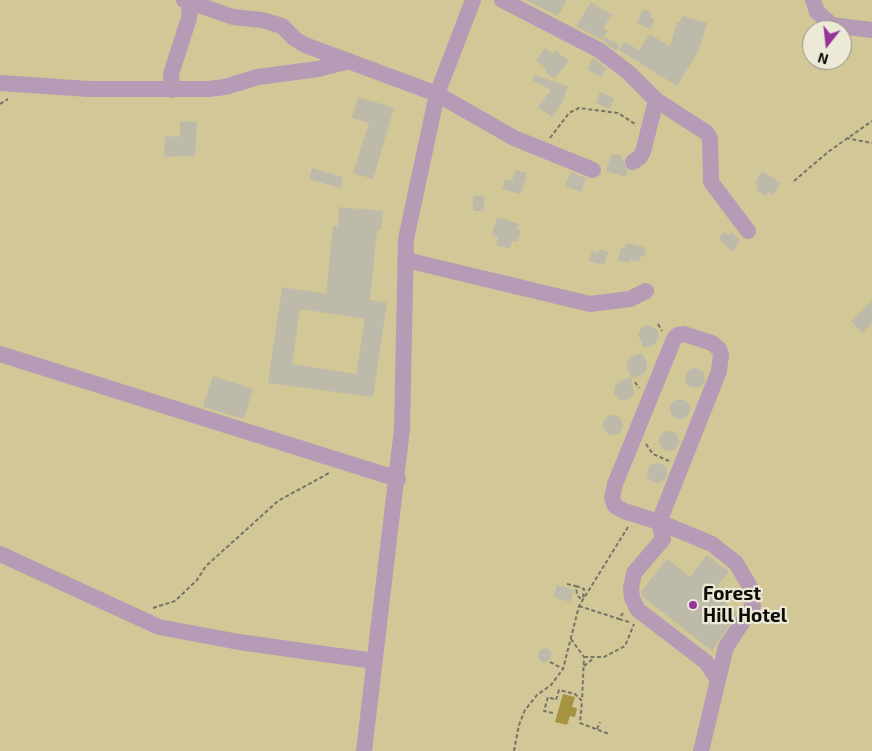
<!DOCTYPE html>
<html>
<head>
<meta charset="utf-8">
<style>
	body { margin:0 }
	#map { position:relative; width:872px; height:751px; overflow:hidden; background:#ede9d7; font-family:"Exo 2",sans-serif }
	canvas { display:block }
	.north { position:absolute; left:802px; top:20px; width:50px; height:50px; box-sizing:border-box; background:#ede9d7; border:1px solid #939183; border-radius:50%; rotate:196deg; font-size:14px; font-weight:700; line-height:20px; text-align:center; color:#0d0c06 }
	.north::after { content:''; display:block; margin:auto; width:18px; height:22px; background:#97349a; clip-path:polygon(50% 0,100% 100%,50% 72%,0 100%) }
</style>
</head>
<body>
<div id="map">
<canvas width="872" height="751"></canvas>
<div class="north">N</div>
</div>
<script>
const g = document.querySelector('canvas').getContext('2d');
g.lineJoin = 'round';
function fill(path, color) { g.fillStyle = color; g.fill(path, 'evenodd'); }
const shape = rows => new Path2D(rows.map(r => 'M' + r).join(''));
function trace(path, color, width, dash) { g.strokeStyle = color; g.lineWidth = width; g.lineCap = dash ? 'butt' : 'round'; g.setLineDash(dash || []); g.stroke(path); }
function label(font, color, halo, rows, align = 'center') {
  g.font = font + ' "Exo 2",sans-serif'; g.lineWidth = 4.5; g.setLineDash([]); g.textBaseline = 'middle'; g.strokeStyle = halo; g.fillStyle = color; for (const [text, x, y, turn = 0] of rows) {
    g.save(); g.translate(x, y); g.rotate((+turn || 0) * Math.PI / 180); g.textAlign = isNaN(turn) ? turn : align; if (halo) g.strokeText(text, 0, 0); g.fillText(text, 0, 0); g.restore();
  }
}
fill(shape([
	[0,0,872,0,872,751,0,751],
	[812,30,842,30,842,60,812,60]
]), '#d2c796');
fill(shape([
	[563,694,575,697,572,707,577,708,575,717,570,716,567,725,555,722]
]), '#a6933f');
fill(shape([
	[526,0,567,0,558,16],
	[591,2,612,15,603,28,608,31,602,40,576,26],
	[643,9,652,13,650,17,655,19,650,29,637,23],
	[682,16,707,23,699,50,677,86,619,50,624,42,639,50,650,34,670,47,677,22,680,23],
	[605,37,620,45,616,51,603,41],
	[545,48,553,54,556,51,569,61,554,79,545,72,547,69,536,60],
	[593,58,606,68,601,77,587,69],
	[534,75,568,86,562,103,552,117,538,107,551,90,532,80],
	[600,92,614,98,610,109,596,103],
	[358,97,394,108,373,179,353,173,369,123,352,118],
	[180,121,197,122,195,156,164,157,165,136,180,137],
	[612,153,622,156,621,159,623,160,628,170,626,177,606,171],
	[312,168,343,177,340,188,309,179],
	[515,170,527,173,521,194,502,189,505,179,512,181],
	[762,171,781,183,773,195,768,192,766,196,756,190,759,185,755,182],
	[571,172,586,178,581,192,565,186],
	[473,196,484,196,484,211,473,211],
	[339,207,383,211,381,230,377,230,370,300,387,303,373,397,268,383,282,287,326,294,333,226,338,226],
	[300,309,365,319,356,374,292,364],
	[497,217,519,224,517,229,521,230,517,242,512,241,510,249,496,245,498,237,492,235],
	[724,231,728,235,731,232,740,240,732,252,719,239],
	[626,243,646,248,644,257,641,256,639,262,630,259,629,263,618,260,621,248,625,248],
	[599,249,608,252,604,265,589,261,592,251,598,253],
	[872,301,872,323,862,333,851,321],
	[647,325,657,329,659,336,655,344,644,348,638,335,641,328],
	[642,353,647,363,647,370,642,375,632,378,627,369,627,362,631,357],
	'685 378a10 10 0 1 1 20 0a10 10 0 1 1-20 0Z',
	[213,376,253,389,244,419,203,407],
	[631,377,634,394,629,399,620,400,614,393,615,386,620,381],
	'670 409a10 10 0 1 1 20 0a10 10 0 1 1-20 0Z',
	'603 425a10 10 0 1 1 20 0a10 10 0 1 1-20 0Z',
	'659 441a10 10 0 1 1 20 0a10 10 0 1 1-20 0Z',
	'647 473a10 10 0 1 1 20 0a10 10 0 1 1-20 0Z',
	[707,555,729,572,717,586,732,598,726,604,737,613,712,651,642,596,641,592,667,559,690,577],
	[557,585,574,590,570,602,553,597],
	[547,648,552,653,550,660,543,663,538,657,540,650]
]), '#bebaa9');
trace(shape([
	[0,104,8,99],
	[550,138,569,113,579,108,618,113,635,124],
	[846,138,872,143],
	[794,181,828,152,872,121],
	[658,324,662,331],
	[635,382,639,388],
	[646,444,653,454,669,461],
	[567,584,576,586,577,595,583,601],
	[576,586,584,589,583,598],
	[579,606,619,619,623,613],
	[153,608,175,601,197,580,206,566,278,501,331,472],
	[619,619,629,622],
	[571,639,584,657,582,700],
	[584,657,604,657,625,646,634,624],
	[550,662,563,669,579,606,628,527],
	[584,666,594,658],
	[553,713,544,711,548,697,556,700,559,690,575,694,582,701,580,723,609,734],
	[597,729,600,722],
	[514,751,519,725,525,710,537,695,551,685,563,669]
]), '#767468', 2, [4, 2.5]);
trace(shape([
	[184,0,233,17,262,20,282,26,295,39,305,45,437,94,514,138,593,170],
	[502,0,599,50,629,73,656,100,707,133,710,139,711,182,748,231],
	[813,0,817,12,832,25,872,30],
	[0,83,89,89,208,89,225,87,258,77,318,69,349,61],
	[172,90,171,74,189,18,190,3],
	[633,162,640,157,643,152,656,100],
	[406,260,590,304,630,299,646,291],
	[0,354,398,479],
	[0,554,159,627,239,642,374,661],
	[364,751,402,429,406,239,437,94,473,0],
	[701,751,718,680,706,662,638,610,632,598,631,588,634,573,663,539,659,522,719,371,721,355,719,349,712,343,684,334,678,335,674,339,615,484,612,498,615,506,624,511,659,522,712,544,736,563,749,585,753,606,726,647,718,680]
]), '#b59bb5', 16);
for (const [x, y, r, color] of [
	[693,605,5,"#97349a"]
]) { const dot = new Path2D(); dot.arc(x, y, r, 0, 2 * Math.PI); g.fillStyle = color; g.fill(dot); trace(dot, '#ede9d7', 2); }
label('bold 19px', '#0d0c06', '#ede9d7', [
	["Forest",703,594],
	["Hill Hotel",703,616]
], 'left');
</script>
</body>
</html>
